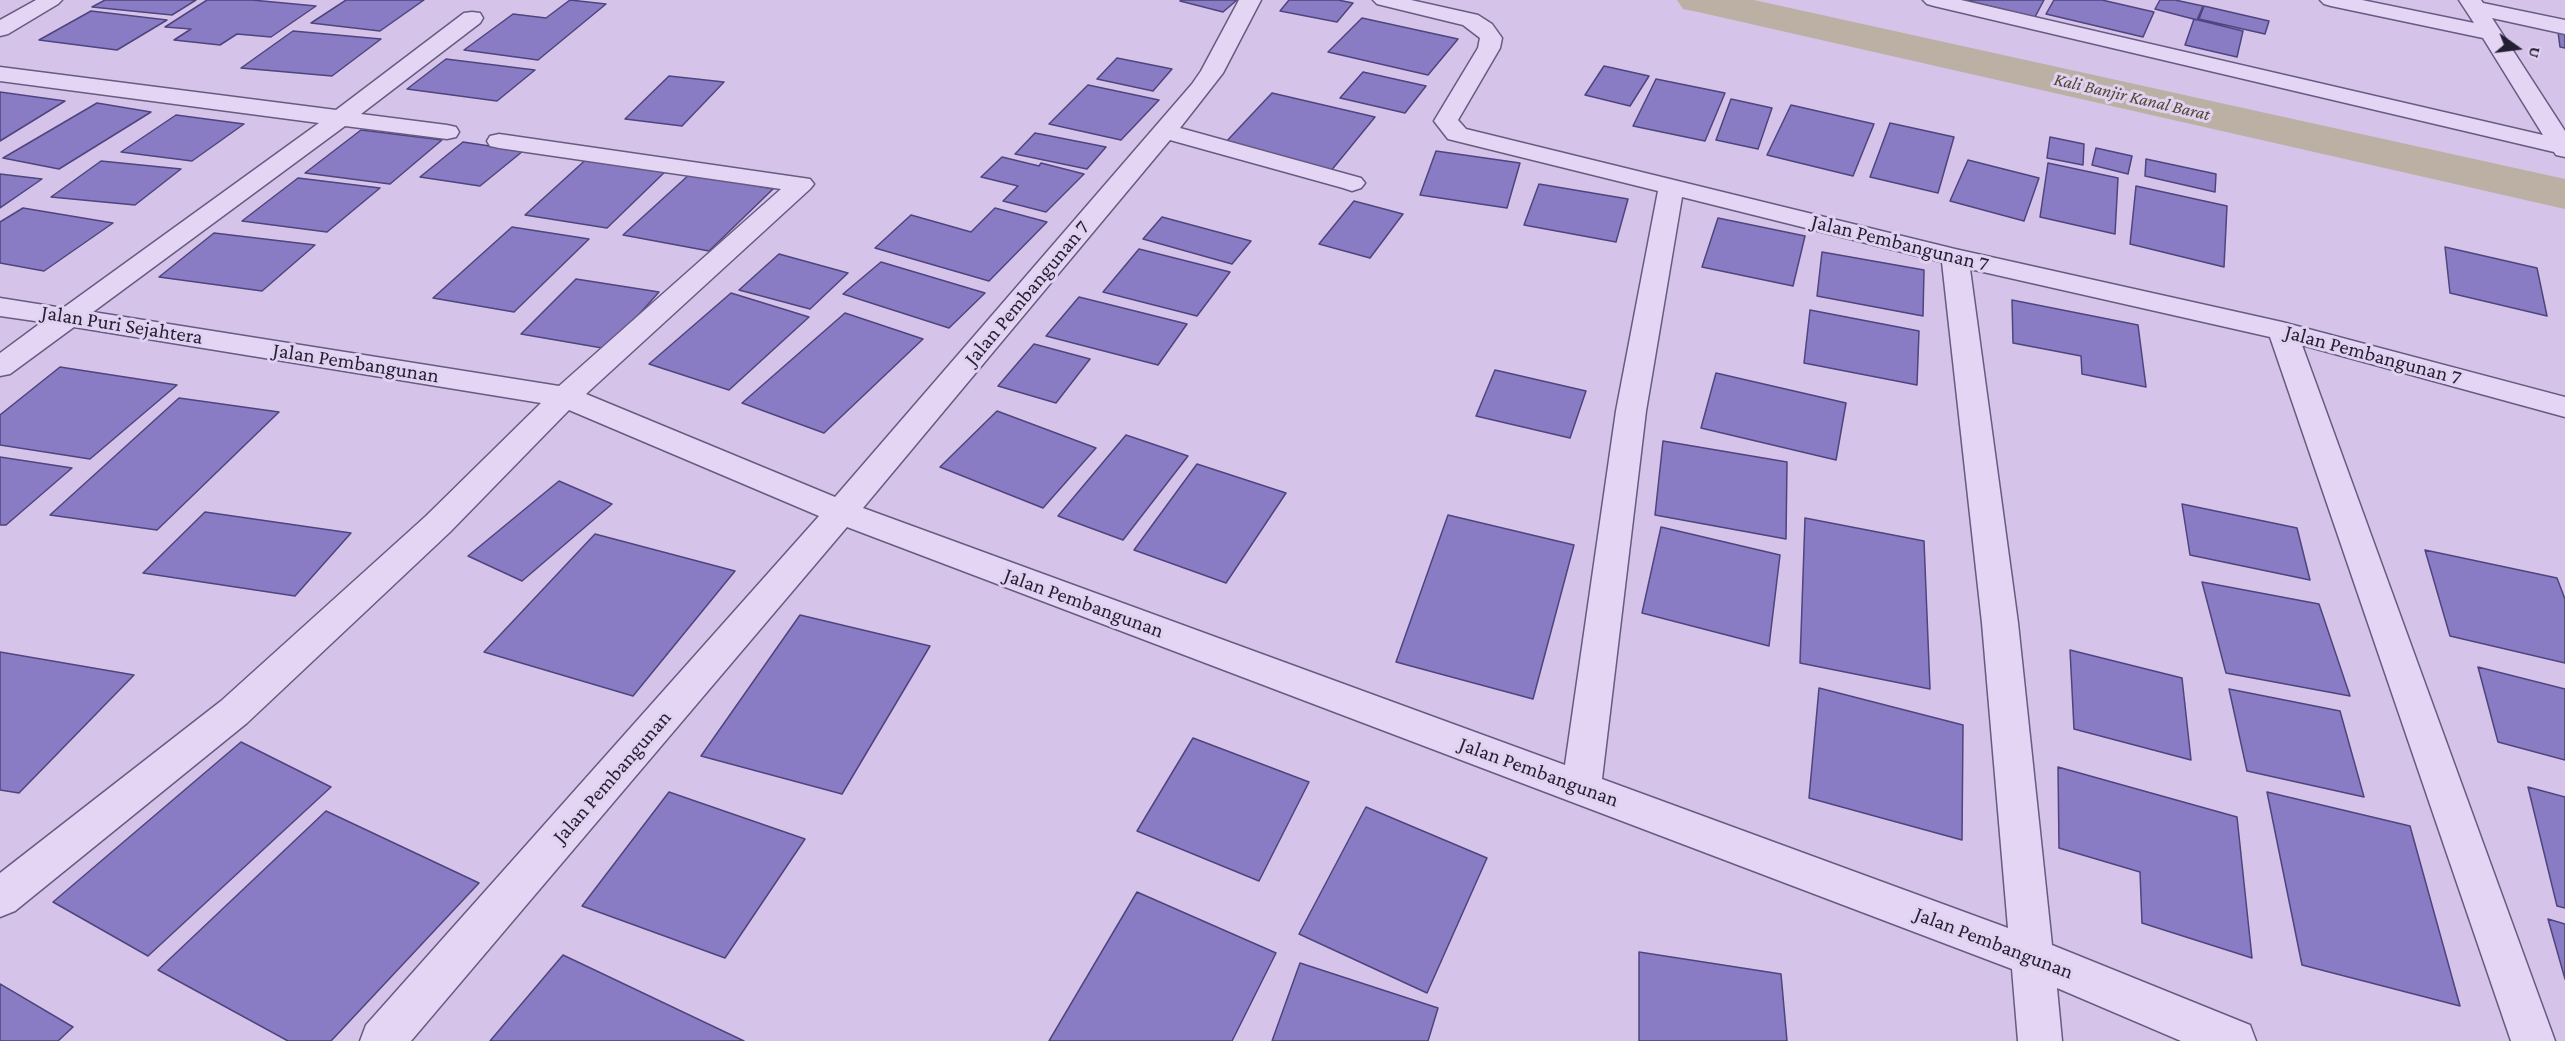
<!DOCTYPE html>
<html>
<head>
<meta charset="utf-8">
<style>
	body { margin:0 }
	#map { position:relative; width:2565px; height:1041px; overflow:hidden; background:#d5c3e9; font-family:"Crimson Pro",serif }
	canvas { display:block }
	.north { position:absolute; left:2487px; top:18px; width:60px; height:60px; -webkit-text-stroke:4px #e1d1f1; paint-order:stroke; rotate:104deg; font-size:16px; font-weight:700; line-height:24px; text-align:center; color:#241e33 }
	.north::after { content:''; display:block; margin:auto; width:21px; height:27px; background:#241e33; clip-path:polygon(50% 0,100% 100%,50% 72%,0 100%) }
</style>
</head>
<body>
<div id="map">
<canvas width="2565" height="1041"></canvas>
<div class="north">U</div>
</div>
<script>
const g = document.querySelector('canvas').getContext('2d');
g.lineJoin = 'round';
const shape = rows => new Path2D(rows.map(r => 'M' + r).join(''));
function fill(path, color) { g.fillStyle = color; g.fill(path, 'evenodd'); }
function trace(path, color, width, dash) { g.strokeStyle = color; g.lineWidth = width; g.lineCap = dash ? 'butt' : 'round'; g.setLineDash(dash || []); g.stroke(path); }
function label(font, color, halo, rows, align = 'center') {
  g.font = font + ' "Crimson Pro",serif'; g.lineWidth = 6; g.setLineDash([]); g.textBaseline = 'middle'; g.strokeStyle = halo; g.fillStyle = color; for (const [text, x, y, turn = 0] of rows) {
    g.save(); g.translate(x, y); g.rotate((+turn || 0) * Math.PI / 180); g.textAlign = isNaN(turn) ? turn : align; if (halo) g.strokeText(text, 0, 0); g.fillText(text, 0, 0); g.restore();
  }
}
fill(shape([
	[1677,0,1754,0,2565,179,2565,209,1698,12,1683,9,1677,0]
]), '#bcb0a4');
const building = shape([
	[105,0,196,0,172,15,92,7,105,0],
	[207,0,252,0,316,6,271,37,237,34,220,45,174,40,191,29,165,27,207,0],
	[346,0,424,0,380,31,311,23,346,0],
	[570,0,606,4,538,60,464,50,513,14,546,18,570,0],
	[1182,0,1237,0,1223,12,1180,1,1182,0],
	[1289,0,1338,0,1353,3,1337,22,1280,11,1289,0],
	[1965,0,2044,0,2035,17,1965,0],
	[2054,0,2102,0,2154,12,2143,37,2046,14,2054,0],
	[2160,0,2175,0,2203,6,2197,20,2155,9,2160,0],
	[2204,6,2269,21,2265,34,2199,19,2204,6],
	[91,11,167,20,117,50,39,40,91,11],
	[1362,18,1458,39,1428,75,1328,52,1362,18],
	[2194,19,2243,31,2237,57,2185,45,2194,19],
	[293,31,381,39,332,76,241,68,293,31],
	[2558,32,2565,33,2565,48,2560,47,2558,32],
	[1117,58,1172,69,1153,91,1097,79,1117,58],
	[446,59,535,70,497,101,407,89,446,59],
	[1604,66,1649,76,1630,106,1585,95,1604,66],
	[1363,72,1426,86,1405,113,1340,98,1363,72],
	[669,76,724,82,682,126,625,119,669,76],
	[1656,79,1725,93,1705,141,1633,126,1656,79],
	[1088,85,1159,100,1121,140,1049,124,1088,85],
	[0,92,65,101,0,141,0,92],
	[1272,93,1375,117,1330,172,1223,145,1272,93],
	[1731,99,1772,108,1758,149,1716,140,1731,99],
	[97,103,151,112,59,169,3,158,97,103],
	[1791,105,1874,124,1853,176,1767,155,1791,105],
	[176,115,244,124,192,161,121,152,176,115],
	[1890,123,1954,137,1938,193,1870,177,1890,123],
	[361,130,442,140,390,184,305,173,361,130],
	[1035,133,1106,147,1087,169,1015,154,1035,133],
	[2050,137,2084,144,2083,165,2047,158,2050,137],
	[463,142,523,151,480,186,420,177,463,142],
	[2096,148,2132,156,2128,174,2092,165,2096,148],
	[1436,151,1520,163,1507,208,1420,195,1436,151],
	[591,155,670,167,607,228,525,215,591,155],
	[1002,157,1039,166,1041,163,1084,174,1046,212,1003,201,1018,186,981,177,1002,157],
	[2146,159,2216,174,2215,192,2145,176,2146,159],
	[1968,160,2039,178,2024,221,1950,201,1968,160],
	[101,161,181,169,135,205,51,197,101,161],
	[2048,163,2118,178,2115,234,2040,217,2048,163],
	[691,173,773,189,709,251,623,235,691,173],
	[0,174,42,179,0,208,0,174],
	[298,178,380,188,327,232,242,221,298,178],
	[1539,184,1628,199,1616,242,1524,225,1539,184],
	[2136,186,2227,206,2224,267,2130,244,2136,186],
	[1354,201,1403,214,1370,258,1319,244,1354,201],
	[23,208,113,223,44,271,0,263,0,222,23,208],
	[995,208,1047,222,989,281,875,248,911,215,971,232,995,208],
	[1162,217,1251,241,1232,264,1143,239,1162,217],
	[1718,218,1805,236,1793,286,1702,267,1718,218],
	[512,227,589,239,514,312,433,298,512,227],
	[214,233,315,245,262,291,159,277,214,233],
	[2445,247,2537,268,2547,316,2450,293,2445,247],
	[1139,249,1230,272,1197,316,1103,292,1139,249],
	[1822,252,1924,270,1923,316,1817,296,1822,252],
	[779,254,848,273,810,309,739,290,779,254],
	[881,262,985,293,949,328,843,294,881,262],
	[576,279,659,292,608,349,521,334,576,279],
	[731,293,809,317,729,390,649,364,731,293],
	[1079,297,1187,324,1158,365,1046,336,1079,297],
	[2012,300,2138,325,2146,387,2082,374,2081,356,2013,343,2012,300],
	[1810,310,1919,331,1917,385,1804,363,1810,310],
	[845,313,923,339,824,433,742,403,845,313],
	[1034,344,1090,359,1056,403,998,386,1034,344],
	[60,367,177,385,90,459,0,445,0,415,60,367],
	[1495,370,1586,391,1570,438,1476,416,1495,370],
	[1716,373,1846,403,1836,460,1701,428,1716,373],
	[179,398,279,412,157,530,50,515,179,398],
	[997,411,1096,448,1043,508,940,467,997,411],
	[1126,435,1188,456,1123,540,1058,516,1126,435],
	[1663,441,1787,462,1786,539,1655,515,1663,441],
	[0,457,72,468,6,525,0,525,0,457],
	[1197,464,1286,493,1226,583,1134,550,1197,464],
	[559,481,612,504,522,581,468,556,559,481],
	[2182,504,2297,528,2310,580,2190,555,2182,504],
	[205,512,351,533,295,596,143,573,205,512],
	[1448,515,1574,545,1533,699,1396,662,1448,515],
	[1805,518,1924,541,1930,689,1800,663,1805,518],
	[1661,527,1780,555,1769,646,1642,613,1661,527],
	[595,534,735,571,633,696,484,652,595,534],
	[2425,550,2557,578,2565,599,2565,663,2450,636,2425,550],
	[2202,582,2319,604,2350,696,2226,673,2202,582],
	[800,615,930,646,842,794,701,756,800,615],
	[2070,650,2182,678,2191,760,2074,729,2070,650],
	[0,652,134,675,19,793,0,790,0,652],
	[2478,667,2565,689,2565,760,2498,742,2478,667],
	[1819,688,1963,725,1962,840,1809,798,1819,688],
	[2229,689,2340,711,2364,797,2247,771,2229,689],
	[1193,738,1309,782,1259,881,1137,831,1193,738],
	[241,742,331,787,148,956,53,902,241,742],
	[2058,767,2237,817,2252,958,2142,923,2140,872,2059,848,2058,767],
	[2528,787,2565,797,2565,908,2557,906,2528,787],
	[669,792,805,839,725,958,582,906,669,792],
	[2267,792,2410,826,2460,1006,2302,965,2267,792],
	[1366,807,1487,858,1427,993,1299,934,1366,807],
	[326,811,479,883,331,1041,288,1041,158,970,326,811],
	[1137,892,1276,953,1232,1041,1049,1041,1137,892],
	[2548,919,2565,924,2565,979,2548,919],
	[1639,952,1781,974,1787,1041,1639,1041,1639,952],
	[563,955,744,1041,490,1041,563,955],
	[1300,963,1438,1008,1428,1041,1272,1041,1300,963],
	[0,984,73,1027,58,1041,0,1041,0,984]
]);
fill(building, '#8a7cc4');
trace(building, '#4e447e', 1.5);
const minor = shape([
	[36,0,62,0,58,4,8,34,0,36,0,20,36,0],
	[1239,0,1261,0,1223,73,1180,128,1361,178,1365,183,1361,188,1352,191,1343,188,1170,140,863,508,1565,765,1616,411,1658,191,1448,139,1434,121,1478,48,1480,38,1463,25,1377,4,1373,0,1411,0,1478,15,1492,24,1502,38,1500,48,1458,120,1466,129,1955,249,2282,322,2565,397,2565,417,2302,345,2555,1041,2511,1041,2270,337,1970,269,2018,623,2052,945,2250,1025,2256,1041,2181,1041,2057,988,2062,1041,2018,1041,2012,969,847,527,411,1041,360,1041,366,1025,819,516,569,410,450,532,247,723,15,911,0,917,0,873,221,701,426,516,541,403,74,327,10,374,0,376,0,353,42,322,0,316,0,298,63,308,319,123,0,81,0,67,336,110,464,13,472,12,480,13,483,18,480,23,361,114,447,125,456,127,459,132,456,137,447,139,345,126,93,312,559,386,781,189,499,148,490,146,487,141,490,136,499,134,810,179,814,184,810,189,586,394,835,497,1192,84,1201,71,1239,0],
	[1682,197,1942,262,1982,623,2008,928,1602,779,1646,411,1682,197],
	[1923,0,1961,0,2543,135,2483,38,2331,6,2324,4,2320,0,2362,0,2474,23,2459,0,2481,0,2483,3,2565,20,2565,34,2492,18,2565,131,2565,157,2556,155,2554,152,1934,6,1927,4,1923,0]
]);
trace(minor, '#675b81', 3);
fill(minor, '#e4d5f5');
label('italic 18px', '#51472f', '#e1d1f1', [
	["Kali Banjir Kanal Barat",2132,97,13]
]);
label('21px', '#241e33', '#e1d1f1', [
	["Jalan Pembangunan 7",1900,243,14],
	["Jalan Pembangunan 7",1027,293,-50],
	["Jalan Puri Sejahtera",122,325,9],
	["Jalan Pembangunan 7",2373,355,15],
	["Jalan Pembangunan",356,363,9],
	["Jalan Pembangunan",1084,603,20],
	["Jalan Pembangunan",1539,772,20],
	["Jalan Pembangunan",612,777,-49],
	["Jalan Pembangunan",1994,943,21]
]);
</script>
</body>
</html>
